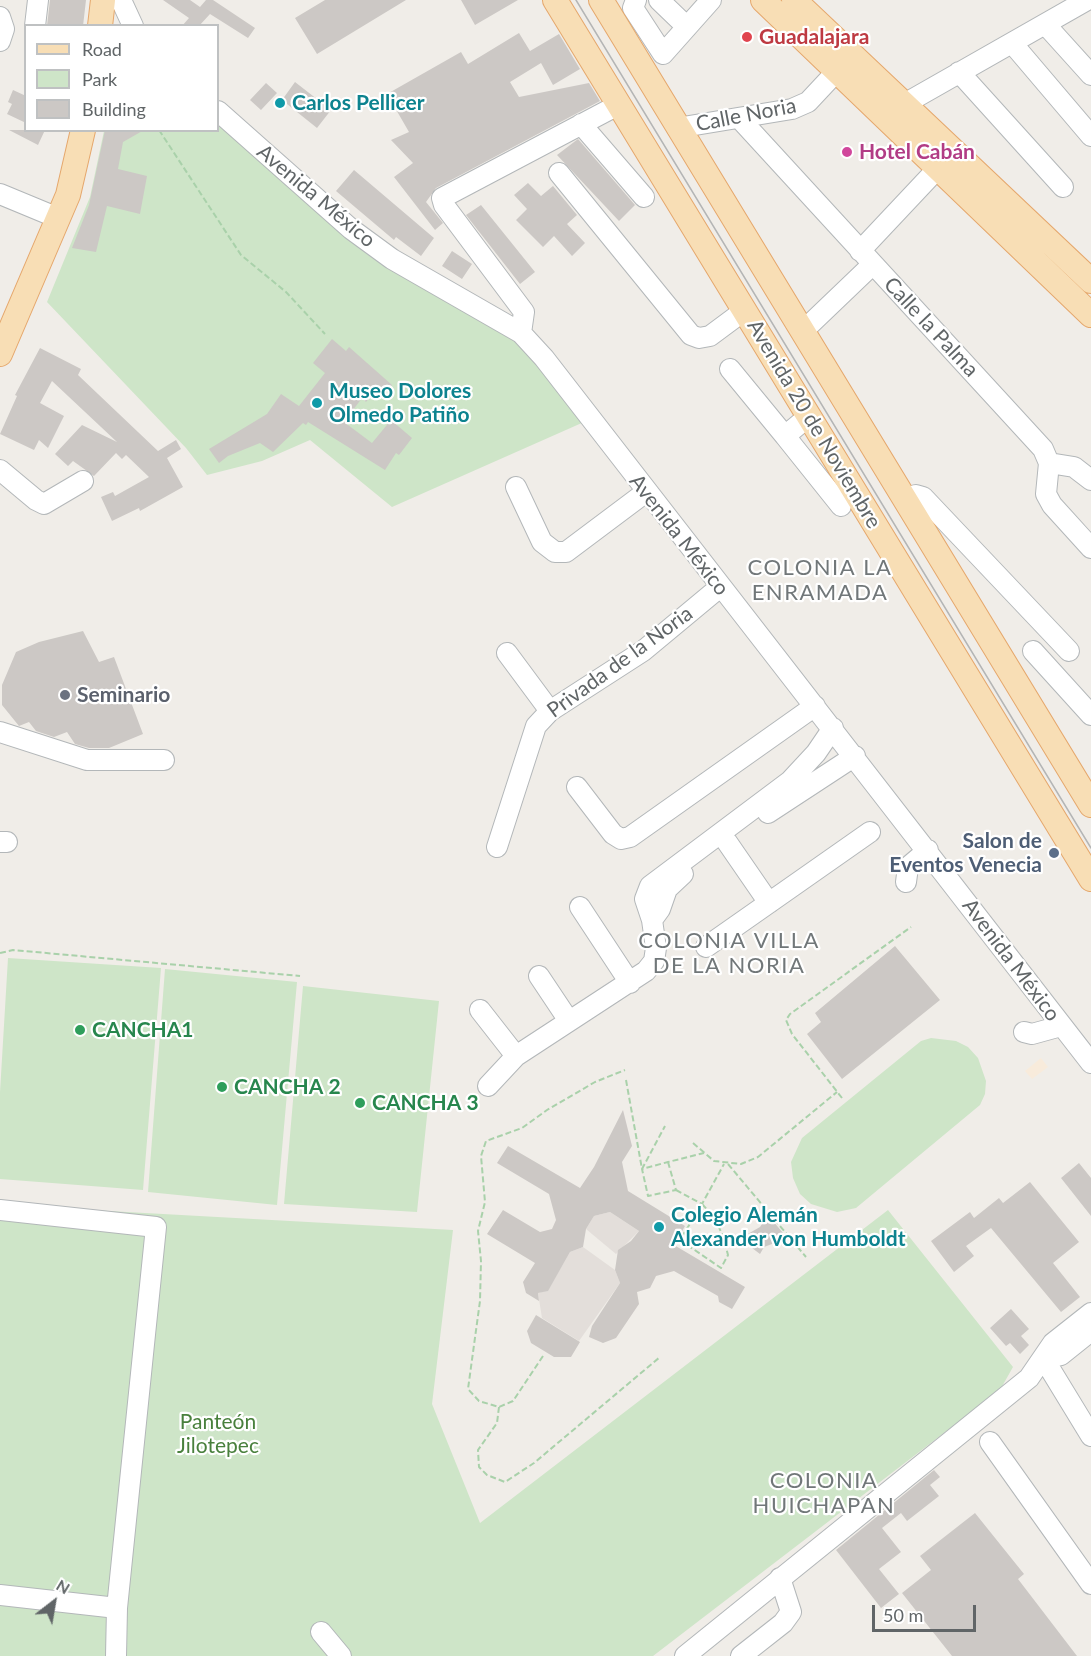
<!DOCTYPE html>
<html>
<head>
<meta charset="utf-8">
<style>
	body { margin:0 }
	#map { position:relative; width:1091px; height:1656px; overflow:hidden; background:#f0ede8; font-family:Lato,sans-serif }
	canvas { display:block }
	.legend { position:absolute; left:24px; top:24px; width:195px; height:108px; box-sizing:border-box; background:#fff; border:2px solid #bfc1c2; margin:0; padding:8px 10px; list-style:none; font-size:18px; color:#606567 }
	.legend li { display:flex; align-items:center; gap:12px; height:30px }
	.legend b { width:30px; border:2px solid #bfc1c2 }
	.north { position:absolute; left:24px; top:1572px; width:60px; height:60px; -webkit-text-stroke:4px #fff; paint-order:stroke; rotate:31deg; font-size:16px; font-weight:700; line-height:24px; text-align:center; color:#606567 }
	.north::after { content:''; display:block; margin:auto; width:21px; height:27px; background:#606567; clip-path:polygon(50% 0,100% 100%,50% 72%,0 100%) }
	.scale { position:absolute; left:872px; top:1605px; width:104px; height:27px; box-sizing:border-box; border:3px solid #606567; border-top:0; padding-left:8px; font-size:18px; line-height:21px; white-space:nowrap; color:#606567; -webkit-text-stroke:4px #fff; paint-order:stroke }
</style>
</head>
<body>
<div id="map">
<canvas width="1091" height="1656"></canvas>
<ul class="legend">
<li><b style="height:8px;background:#f8deb5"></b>Road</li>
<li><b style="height:16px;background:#cee5c8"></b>Park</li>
<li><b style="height:16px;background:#ccc8c5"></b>Building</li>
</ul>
<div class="north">N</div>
<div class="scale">50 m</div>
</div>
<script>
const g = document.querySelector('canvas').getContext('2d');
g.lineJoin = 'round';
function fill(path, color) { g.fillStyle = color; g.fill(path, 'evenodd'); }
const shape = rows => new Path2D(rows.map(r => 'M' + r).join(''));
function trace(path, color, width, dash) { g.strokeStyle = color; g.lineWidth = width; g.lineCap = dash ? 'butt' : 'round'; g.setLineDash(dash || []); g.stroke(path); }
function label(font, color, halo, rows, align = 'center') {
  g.font = font + ' Lato,sans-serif'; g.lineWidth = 4.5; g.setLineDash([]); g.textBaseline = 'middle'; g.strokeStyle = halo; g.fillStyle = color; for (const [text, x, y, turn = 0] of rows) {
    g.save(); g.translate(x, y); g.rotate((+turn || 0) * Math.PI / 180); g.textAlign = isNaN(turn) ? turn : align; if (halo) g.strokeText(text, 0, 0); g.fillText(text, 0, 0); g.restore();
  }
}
fill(shape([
	[610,1212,639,1231,616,1254,586,1229,594,1216],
	[583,1247,615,1270,620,1283,579,1341,542,1318,538,1293,548,1290,570,1252]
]), '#e3deda');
fill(shape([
	[218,102,355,229,511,326,584,422,392,507,310,440,262,461,207,475,186,448,47,302,90,197,104,131,218,130],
	[8,958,161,968,143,1190,0,1179,0,1092],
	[165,969,297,982,277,1205,148,1192],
	[303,986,439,1001,417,1212,284,1204],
	[931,1038,956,1041,968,1047,978,1058,986,1081,985,1094,980,1105,856,1208,837,1212,811,1204,800,1194,793,1178,791,1162,802,1138,921,1041],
	[0,1205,453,1230,432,1404,480,1523,888,1210,1013,1367,1000,1390,653,1656,0,1656]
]), '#cee5c8');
fill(shape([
	[1041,1058,1048,1067,1032,1079,1025,1071]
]), '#f8ebdb');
fill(shape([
	[50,0,86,0,83,26,47,26],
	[163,0,190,0,200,7,206,0,213,0,255,28,248,38,210,14,199,26,182,26,189,18],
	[325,0,406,0,317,54,295,18],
	[461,0,518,0,475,25],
	[519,33,530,51,559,34,580,69,553,85,541,63,510,82,519,97,589,83,600,101,436,188,426,202,443,223,435,230,394,177,413,163,391,140,409,132,387,94,461,52,468,64],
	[295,82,331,110,317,128,282,100],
	[266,83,277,93,261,110,250,100],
	[13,90,26,96,26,123,7,114,12,104,8,102],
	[9,130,45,130,38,145],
	[105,130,144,130,123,142,118,169,147,176,140,214,107,206,96,252,72,248,89,205],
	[578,139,635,205,619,221,557,155],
	[354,170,434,238,421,256,396,237,394,240,336,191],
	[528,183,541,196,553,186,577,215,567,224,585,243,572,256,554,236,543,247,516,220,527,209,514,195],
	[481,205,535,272,520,284,466,215],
	[452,251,472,264,462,279,442,266],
	[332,339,346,351,349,347,392,385,384,394,377,388,366,402,362,398,344,422,372,443,391,420,412,438,399,455,396,453,385,470,308,422,306,425,303,423,273,452,260,443,228,456,219,463,209,449,267,414,281,394,299,406,325,373,313,363],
	[40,348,81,369,78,375,158,451,176,440,181,449,167,458,183,487,140,511,139,508,112,521,101,497,113,492,115,496,149,477,126,455,122,459,116,453,94,476,73,461,68,466,55,454,82,425,117,442,52,381,40,403,64,416,48,448,39,440,34,450,0,434,17,396,15,395],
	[83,631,99,662,114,657,143,734,109,748,89,748,75,744,67,732,54,737,36,731,29,722,19,726,2,705,2,685,16,652,39,642],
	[895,946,940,1000,842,1079,807,1034,821,1022,815,1013],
	[623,1110,632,1146,622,1162,628,1191,685,1226,674,1245,745,1287,732,1309,719,1302,718,1296,674,1271,656,1276,650,1288,637,1292,639,1304,616,1338,603,1343,589,1337,592,1326,620,1283,615,1270,618,1250,631,1241,639,1231,610,1212,594,1216,586,1229,583,1247,570,1252,548,1291,538,1293,539,1301,526,1293,523,1282,535,1263,487,1234,503,1210,540,1232,552,1229,556,1220,549,1194,497,1163,508,1146,580,1188,594,1167],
	[1079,1163,1091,1178,1091,1216,1061,1178],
	[1030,1182,1079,1242,1053,1263,1080,1297,1061,1312,991,1228,966,1246,974,1256,954,1272,931,1241,970,1212,974,1218,999,1198,1003,1203],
	[768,1215,783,1233,772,1244,764,1247,760,1254,752,1248,746,1235,760,1227],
	[1011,1309,1029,1329,1021,1336,1029,1345,1020,1354,1010,1343,1006,1346,990,1328],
	[536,1315,580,1342,571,1357,554,1357,531,1343,527,1331],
	[934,1470,940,1477,930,1485,939,1496,907,1521,901,1513,882,1528,901,1552,879,1569,899,1594,881,1608,836,1550],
	[975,1513,1024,1574,1018,1579,1077,1656,952,1656,902,1593,931,1570,920,1556]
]), '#ccc8c5');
const minor = shape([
	[121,0,133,26],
	[636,0,633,8,663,54,711,0],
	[659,0,687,27],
	[0,17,4,29,0,41],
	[1045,24,1091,75],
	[35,26,38,0],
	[1012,43,1091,136],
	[959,72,1063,187],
	[218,111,351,229,392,259,521,333,544,358,1091,1063],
	[892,111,1087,0],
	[740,119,1043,449,1049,463,1046,494,1052,505,1091,548],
	[581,124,644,197],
	[677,128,792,109,808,102,837,71],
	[559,173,691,335,699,338,710,336,745,310],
	[0,194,58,218],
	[860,251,939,167],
	[803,331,873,264],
	[521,333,524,312,444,205,442,198,618,105],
	[730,369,785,436,809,416],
	[785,436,841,506],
	[1049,463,1074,467,1091,480],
	[0,470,36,500,44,504,83,481],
	[516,487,542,542,555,552,566,552,646,492],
	[905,498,916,495,923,497,1069,651],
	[1033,651,1091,715],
	[507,653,550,711],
	[0,732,87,760,164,760],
	[577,787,613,834,621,839,630,837,815,706],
	[768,813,855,756],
	[0,842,7,842],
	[727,842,769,903],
	[497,847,536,726,550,711,643,651,720,587],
	[906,882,908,867,928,850],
	[580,907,630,983],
	[652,920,660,909,667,889,683,874],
	[706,947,870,832],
	[539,976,569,1021],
	[480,1010,516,1056],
	[1024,1032,1032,1034,1061,1026],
	[488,1086,516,1056,646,971,654,961,656,948,652,920,645,899,650,886,790,781,816,753,833,728],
	[0,1210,156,1227,117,1608],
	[1044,1359,1091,1436],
	[1044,1359,1061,1355,1091,1331],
	[990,1442,1091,1584],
	[0,1595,117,1608,116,1656],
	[321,1632,341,1656],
	[685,1656,1029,1378,1053,1343,1091,1313],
	[741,1656,783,1623,791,1612,780,1578]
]);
const major = shape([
	[555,0,1091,879],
	[601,0,1091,805],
	[763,0,1091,315],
	[794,0,1091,281],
	[100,26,103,0],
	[0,354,68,195,83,130]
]);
trace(minor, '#b3b7b9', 22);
trace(major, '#e5a76c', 26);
trace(shape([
	[159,130,241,255,286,292,325,334],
	[0,953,13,950,300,976],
	[626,1080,642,1169,665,1126],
	[842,1098,792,1034,786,1020,790,1014,911,927],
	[693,1143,714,1161,741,1164,758,1157,837,1092],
	[668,1162,676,1190,648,1196,642,1169,668,1162,704,1153],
	[728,1164,806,1257],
	[676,1190,702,1204,724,1164],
	[702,1204,714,1217,723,1236,728,1255,721,1268,680,1240,702,1204],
	[543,1356,513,1401,499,1407,479,1401,468,1389,480,1301,481,1261,478,1231,485,1202,481,1156,486,1141,522,1128,547,1110,595,1082,625,1070],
	[499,1407,497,1423,478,1450,479,1467,487,1475,505,1482,534,1463,660,1357]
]), '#a9d1aa', 2, [6, 3]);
trace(minor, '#fff', 20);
trace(major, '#f8deb5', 24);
trace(shape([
	[576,0,1091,848]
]), '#b4b5b5', 1.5);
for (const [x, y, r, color] of [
	[747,37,6,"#e0444e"],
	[280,103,6,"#0f9aa8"],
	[847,152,6,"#d1479c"],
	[317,403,6,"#0f9aa8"],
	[65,695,6,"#6b7280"],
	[1054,853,6,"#5c6f8a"],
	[80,1030,6,"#2e9e5b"],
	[222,1087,6,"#2e9e5b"],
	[360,1103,6,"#2e9e5b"],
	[659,1227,6,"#0f9aa8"]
]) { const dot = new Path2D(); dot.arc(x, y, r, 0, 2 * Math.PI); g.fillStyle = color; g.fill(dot); trace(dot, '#fff', 2); }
label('bold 21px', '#be3a42', '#fff', [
	["Guadalajara",759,37]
], 'left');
label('bold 21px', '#0d838f', '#fff', [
	["Carlos Pellicer",292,103],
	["Museo Dolores",329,391],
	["Olmedo Patiño",329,415],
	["Colegio Alemán",671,1215],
	["Alexander von Humboldt",671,1239]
], 'left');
label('21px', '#606567', '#fff', [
	["Calle Noria",746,115,-11],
	["Avenida México",316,196,40],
	["Calle la Palma",931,327,47],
	["Avenida 20 de Noviembre",814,424,59],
	["Avenida México",679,535,52],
	["Privada de la Noria",620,662,-36],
	["Avenida México",1011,960,53]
]);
label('bold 21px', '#b23c85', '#fff', [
	["Hotel Cabán",859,152]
], 'left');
label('bold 21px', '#5b616d', '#fff', [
	["Seminario",77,695]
], 'left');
label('bold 21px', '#4e5e75', '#fff', [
	["Salon de",1042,841],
	["Eventos Venecia",1042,865]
], 'right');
label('bold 21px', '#27864d', '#fff', [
	["CANCHA1",92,1030],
	["CANCHA 2",234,1087],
	["CANCHA 3",372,1103]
], 'left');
label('21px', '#49803d', '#fff', [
	["Panteón",218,1422],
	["Jilotepec",218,1446]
]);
g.letterSpacing = '1.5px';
label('22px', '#717779', '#fff', [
	["COLONIA LA",820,568],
	["ENRAMADA",820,593],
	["COLONIA VILLA",729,941],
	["DE LA NORIA",729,966],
	["COLONIA",824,1481],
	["HUICHAPAN",824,1506]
]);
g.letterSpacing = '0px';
</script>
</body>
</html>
